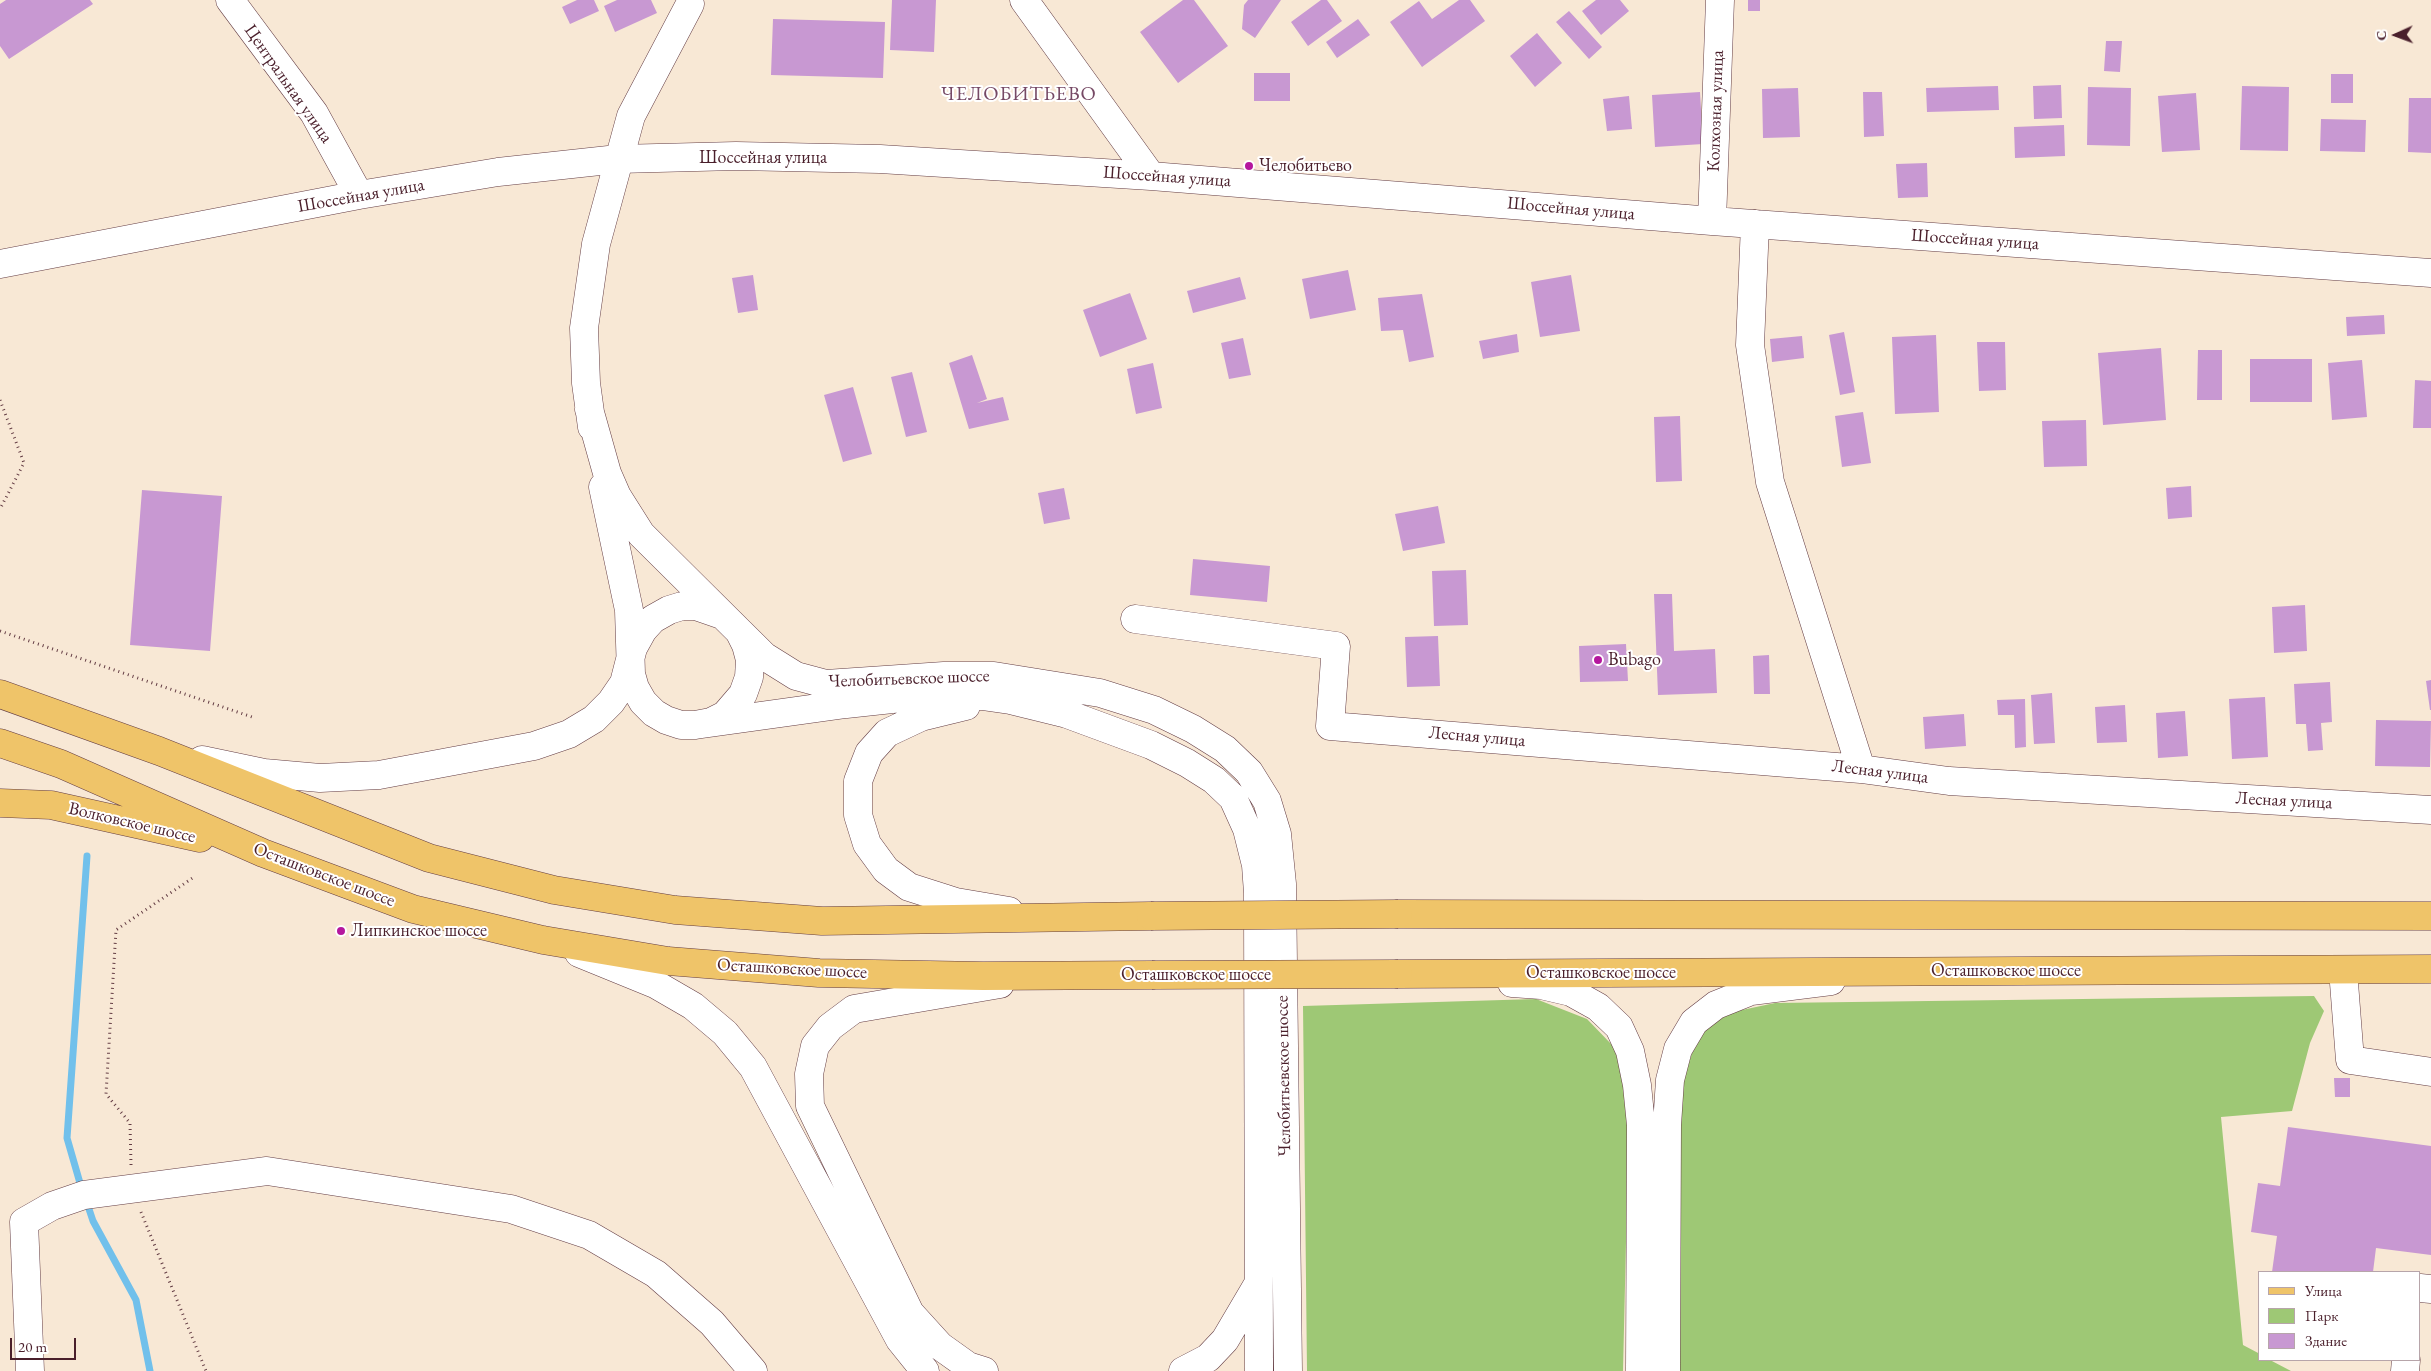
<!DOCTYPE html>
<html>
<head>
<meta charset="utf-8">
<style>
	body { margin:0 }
	#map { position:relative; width:2431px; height:1371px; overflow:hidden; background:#f8e8d5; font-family:"EB Garamond",serif }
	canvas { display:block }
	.legend { position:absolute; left:2258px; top:1271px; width:162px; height:90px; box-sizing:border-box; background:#fff; border:1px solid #b7a5aa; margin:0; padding:6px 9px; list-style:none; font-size:15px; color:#4a1f2b }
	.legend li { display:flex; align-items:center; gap:10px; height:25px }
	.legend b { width:25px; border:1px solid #b7a5aa }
	.north { position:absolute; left:2371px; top:10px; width:50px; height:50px; -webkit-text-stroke:4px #fff; paint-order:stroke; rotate:268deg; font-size:14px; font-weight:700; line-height:20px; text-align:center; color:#4a1f2b }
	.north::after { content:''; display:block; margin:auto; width:18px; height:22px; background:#4a1f2b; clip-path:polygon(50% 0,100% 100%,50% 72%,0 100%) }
	.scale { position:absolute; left:10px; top:1338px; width:66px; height:22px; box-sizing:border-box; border:2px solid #4a1f2b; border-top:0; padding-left:6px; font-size:15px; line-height:18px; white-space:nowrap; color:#4a1f2b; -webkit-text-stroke:4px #fff; paint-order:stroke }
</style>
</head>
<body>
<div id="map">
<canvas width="2431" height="1371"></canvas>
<ul class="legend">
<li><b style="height:6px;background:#efc469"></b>Улица</li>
<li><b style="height:14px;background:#9ec875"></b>Парк</li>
<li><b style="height:14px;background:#c898d2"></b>Здание</li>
</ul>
<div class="north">С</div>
<div class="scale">20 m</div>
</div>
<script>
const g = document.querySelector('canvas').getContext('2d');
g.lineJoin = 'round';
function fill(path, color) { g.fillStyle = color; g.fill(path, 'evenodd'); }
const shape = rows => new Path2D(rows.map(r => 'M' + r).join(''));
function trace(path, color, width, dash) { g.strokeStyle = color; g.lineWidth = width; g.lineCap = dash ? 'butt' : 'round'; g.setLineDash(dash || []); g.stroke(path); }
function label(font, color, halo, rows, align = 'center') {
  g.font = font + ' "EB Garamond",serif'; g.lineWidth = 4; g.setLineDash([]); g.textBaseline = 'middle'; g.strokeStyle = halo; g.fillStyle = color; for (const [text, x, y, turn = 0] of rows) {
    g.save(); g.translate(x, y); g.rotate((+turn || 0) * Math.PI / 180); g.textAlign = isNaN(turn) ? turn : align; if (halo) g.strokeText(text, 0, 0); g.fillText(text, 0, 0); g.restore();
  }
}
fill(shape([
	[2314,996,2324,1011,2310,1043,2292,1111,2221,1117,2243,1345,2260,1354,2260,1360,2270,1360,2291,1371,1677,1371,1678,1128,1682,1085,1696,1040,1723,1014,1775,1003],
	[1536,999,1587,1019,1615,1048,1629,1112,1623,1371,1307,1371,1303,1006]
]), '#9ec875');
trace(shape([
	[82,1190,67,1138,87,856],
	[86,1200,93,1221,136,1300,150,1371]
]), '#71c0eb', 7);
fill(shape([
	[6,0,90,0,93,4,9,59,0,46,0,4],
	[577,0,594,0,599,11,570,24,562,7],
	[617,0,651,0,657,13,615,32,604,6],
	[892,0,936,0,934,52,890,50],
	[1183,0,1194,0,1228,46,1178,83,1140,32],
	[1248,0,1281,0,1255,38,1242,29,1244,5],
	[1321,0,1327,0,1342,21,1308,46,1291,22],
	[1459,0,1470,0,1485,21,1422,67,1390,22,1419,1,1432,19],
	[1596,0,1620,0,1629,11,1601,35,1582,11],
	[1748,0,1760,0,1760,11,1748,11],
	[1569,11,1602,47,1589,59,1556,22],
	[773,19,885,22,883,78,771,75],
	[1358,19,1370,35,1337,58,1326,42],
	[1537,33,1562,63,1535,87,1510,56],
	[2106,41,2122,41,2120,72,2104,71],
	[1254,73,1290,73,1290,101,1254,101],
	[2331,74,2353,74,2353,103,2331,103],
	[2061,85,2062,118,2034,119,2033,86],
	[1998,86,1999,110,1927,112,1926,88],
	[2242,86,2289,87,2288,151,2240,150],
	[2088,87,2131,88,2130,146,2087,145],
	[1798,88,1800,137,1763,138,1762,89],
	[1700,92,1703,144,1655,147,1652,95],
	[1863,92,1882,92,1884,136,1864,137],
	[2196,93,2200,150,2162,152,2158,96],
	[1629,96,1632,129,1607,131,1603,99],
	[2409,98,2431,98,2431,153,2408,152],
	[2321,119,2366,120,2365,152,2320,151],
	[2064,125,2065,156,2015,158,2014,127],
	[1927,163,1928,197,1898,198,1896,164],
	[1348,270,1356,310,1310,319,1302,279],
	[753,275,758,310,738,313,732,278],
	[1571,275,1580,331,1540,337,1531,282],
	[1240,277,1246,299,1193,313,1187,291],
	[1130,293,1147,339,1100,357,1083,310],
	[1422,294,1434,357,1409,362,1403,330,1381,331,1378,298],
	[2384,315,2385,334,2347,336,2346,317],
	[1844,332,1855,392,1840,395,1829,335],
	[1517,334,1519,352,1483,359,1479,341],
	[1936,335,1939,412,1895,414,1892,337],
	[1802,336,1804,358,1772,362,1770,339],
	[1243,338,1251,375,1229,379,1221,343],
	[1977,342,2005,342,2006,390,1979,391],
	[2161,348,2166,420,2103,425,2098,353],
	[2198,350,2222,350,2222,400,2197,400],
	[972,355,987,399,977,403,1003,397,1009,420,969,429,949,363],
	[2250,359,2312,359,2312,402,2250,402],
	[2362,360,2367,417,2332,420,2328,363],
	[1153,363,1162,408,1136,414,1127,369],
	[912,372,927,432,906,437,891,377],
	[2415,380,2431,381,2431,428,2413,428],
	[853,387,872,454,843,462,824,395],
	[1863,412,1871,463,1842,467,1835,416],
	[1680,416,1682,481,1656,482,1654,417],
	[2086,420,2087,466,2044,467,2042,421],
	[2191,486,2192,517,2168,519,2166,488],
	[1064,488,1070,519,1044,524,1038,493],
	[142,490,222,496,210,651,130,645],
	[1438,506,1445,543,1403,551,1395,514],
	[1193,559,1270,566,1267,602,1190,595],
	[1466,570,1468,625,1434,626,1432,571],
	[1654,594,1672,594,1674,651,1715,649,1717,693,1658,695],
	[2305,605,2307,651,2274,653,2272,607],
	[1438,636,1440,686,1407,687,1405,637],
	[1626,644,1628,681,1580,682,1579,646],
	[1769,655,1770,694,1754,694,1753,656],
	[2431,680,2431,710,2430,710,2426,681],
	[2330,682,2332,722,2321,723,2323,750,2308,751,2306,724,2296,724,2294,684],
	[2052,693,2055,743,2034,744,2031,695],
	[2265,697,2268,757,2232,759,2229,699],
	[2025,699,2026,747,2015,748,2014,715,1998,715,1997,700],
	[2125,705,2127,742,2097,743,2095,707],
	[2185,711,2188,756,2158,758,2156,713],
	[1964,714,1966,746,1925,749,1923,717],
	[2376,720,2431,721,2430,767,2375,766],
	[2334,1078,2350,1078,2350,1097,2335,1097],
	[2288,1127,2431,1146,2431,1255,2376,1248,2373,1272,2272,1272,2277,1236,2251,1232,2258,1183,2280,1186]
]), '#c898d2');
const minor = shape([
	[230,0,314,113,359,195],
	[1024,0,1151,176],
	[1712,221,1720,0],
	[1755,224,1750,345,1770,482,1861,769],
	[0,264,359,195,498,172,618,159,736,156,880,159,1151,176,1712,221,2431,273],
	[589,409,607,473,617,496,641,534,764,656,796,676,826,684,944,676,994,676,1100,693,1154,710,1193,729,1225,749,1249,772,1267,801,1277,834,1282,884,1288,1371],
	[592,427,586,383,584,328,596,244,631,116,690,4],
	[603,487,629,610,631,674,635,688,643,702,654,713,666,720,681,725,695,725,711,722,725,715,743,694,749,677,750,660,746,645,740,633],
	[1135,619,1336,646,1330,726,1861,769,1949,781,2431,810],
	[966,706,921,717,887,733,869,753,858,781,858,815,867,844,886,870,909,887,956,902,1009,911],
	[695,725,846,704,929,695,982,696,1010,700,1067,714,1151,745,1187,763,1214,780,1233,798,1247,829,1256,865,1258,893,1259,1371],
	[202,760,264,773,320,778,379,775,534,746,569,734,594,719,611,702,624,683,633,648,643,630,653,619,669,610,682,606,696,606,722,615],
	[579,953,655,984,693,1006,725,1033,753,1067,900,1340,925,1371],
	[2343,970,2350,1060,2431,1072],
	[1512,983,1541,985,1571,992,1598,1007,1619,1027,1630,1051,1637,1085,1641,1125,1640,1371],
	[2420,1288,2431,1289],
	[30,1371,24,1222,52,1206,84,1195,267,1171,511,1209,589,1235,656,1274,712,1323,753,1371],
	[984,1371,968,1366,940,1346,910,1313,810,1106,809,1074,815,1046,830,1027,854,1009,1000,984],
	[1183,1371,1208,1358,1225,1340,1258,1284],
	[1666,1371,1667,1125,1670,1080,1678,1049,1694,1022,1716,1005,1751,991,1831,981],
	[2405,1371,2406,1360]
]);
const major = shape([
	[0,694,159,751,429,858,554,890,675,910,822,921,1151,916],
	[0,743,61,764,263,853,413,909,543,940,668,961,819,973,983,976,1152,975],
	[0,803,51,805,200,838],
	[1398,914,2431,916],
	[1398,974,2431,969]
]);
trace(minor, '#643d44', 29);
trace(major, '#643d44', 29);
trace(shape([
	[0,400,24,463,0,509],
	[0,631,255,718],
	[131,1165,130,1123,106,1094,116,930,194,877],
	[141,1212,206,1371]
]), '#643d44', 3, [1, 4]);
trace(minor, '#fff', 28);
trace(major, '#efc469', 28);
const majorBridge = shape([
	[1151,916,1398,914],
	[1152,975,1398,974]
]);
trace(majorBridge, '#643d44', 29, []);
trace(majorBridge, '#efc469', 28);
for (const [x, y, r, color] of [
	[1249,166,5,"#b5179e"],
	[1598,660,5,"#b5179e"],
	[341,931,5,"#b5179e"]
]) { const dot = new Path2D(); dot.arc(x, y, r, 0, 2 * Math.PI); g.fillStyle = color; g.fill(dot); trace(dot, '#fff', 2); }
label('18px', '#4a1f2b', '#fff', [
	["Центральная улица",288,84,55],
	["Колхозная улица",1716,111,-88],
	["Шоссейная улица",763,158],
	["Шоссейная улица",1167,177,4],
	["Шоссейная улица",361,196,-10],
	["Шоссейная улица",1571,209,5],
	["Шоссейная улица",1975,240,4],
	["Челобитьевское шоссе",909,679,-2],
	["Лесная улица",1477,737,5],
	["Лесная улица",1880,772,7],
	["Лесная улица",2284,801,3],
	["Волковское шоссе",132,823,13],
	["Осташковское шоссе",324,875,21],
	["Осташковское шоссе",792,969,3],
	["Осташковское шоссе",2006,971],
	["Осташковское шоссе",1601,973],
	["Осташковское шоссе",1196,975],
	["Челобитьевское шоссе",1284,1076,-91]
]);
label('18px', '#4a1f2b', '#fff', [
	["Челобитьево",1259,166],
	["Bubago",1608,660],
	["Липкинское шоссе",351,931]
], 'left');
g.letterSpacing = '1px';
label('20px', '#764965', '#fff', [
	["ЧЕЛОБИТЬЕВО",1019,95]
]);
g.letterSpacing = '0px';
</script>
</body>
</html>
